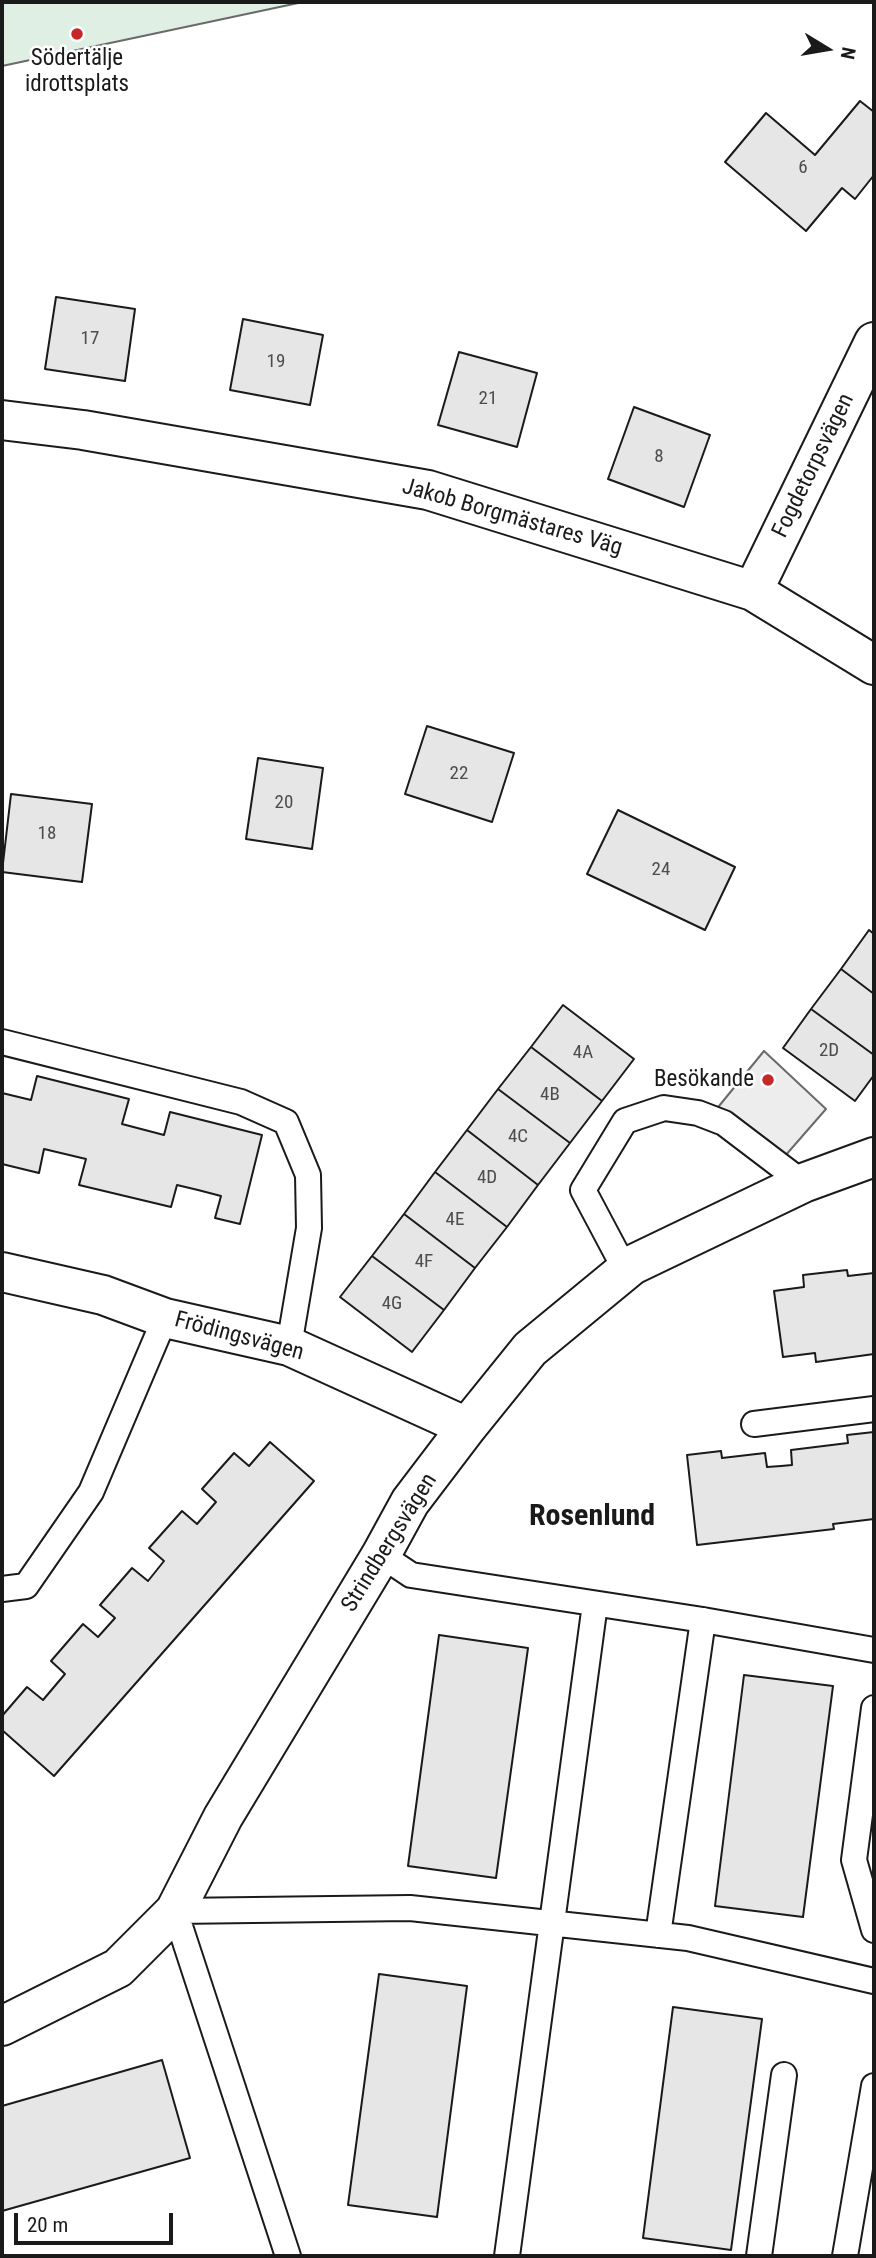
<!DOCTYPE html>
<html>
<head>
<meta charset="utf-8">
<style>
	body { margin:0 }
	#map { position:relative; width:876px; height:2258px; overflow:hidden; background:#fff; font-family:"Roboto Condensed",sans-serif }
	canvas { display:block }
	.frame { position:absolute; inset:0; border:4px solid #1a1a1a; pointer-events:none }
	.north { position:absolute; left:792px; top:14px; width:70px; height:70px; -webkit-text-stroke:5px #fff; paint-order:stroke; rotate:101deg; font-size:19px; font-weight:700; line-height:28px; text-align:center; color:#1a1a1a }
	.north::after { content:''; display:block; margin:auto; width:24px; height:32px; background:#1a1a1a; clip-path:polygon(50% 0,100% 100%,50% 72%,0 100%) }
	.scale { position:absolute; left:14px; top:2213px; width:159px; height:32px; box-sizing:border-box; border:4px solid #1a1a1a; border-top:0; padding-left:9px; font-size:21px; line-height:24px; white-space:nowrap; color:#1a1a1a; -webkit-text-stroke:5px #fff; paint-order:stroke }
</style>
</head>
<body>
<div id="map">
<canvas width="876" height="2258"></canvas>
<div class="frame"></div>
<div class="north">N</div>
<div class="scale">20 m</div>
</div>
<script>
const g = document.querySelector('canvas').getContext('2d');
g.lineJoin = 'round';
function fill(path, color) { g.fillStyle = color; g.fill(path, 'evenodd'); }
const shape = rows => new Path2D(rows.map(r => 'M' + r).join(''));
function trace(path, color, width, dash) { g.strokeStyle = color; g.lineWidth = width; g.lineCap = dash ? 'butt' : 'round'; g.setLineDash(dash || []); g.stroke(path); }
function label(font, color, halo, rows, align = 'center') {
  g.font = font + ' "Roboto Condensed",sans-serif'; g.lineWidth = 5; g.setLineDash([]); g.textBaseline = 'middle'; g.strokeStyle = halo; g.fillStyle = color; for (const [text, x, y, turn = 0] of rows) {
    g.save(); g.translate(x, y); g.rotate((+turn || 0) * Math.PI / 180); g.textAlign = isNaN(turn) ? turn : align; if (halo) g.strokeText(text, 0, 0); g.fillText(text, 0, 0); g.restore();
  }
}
const green = shape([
	[2,2,303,2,2,66,2,2]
]);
fill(green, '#e0efe3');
trace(green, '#6a6a6a', 2);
const parking = shape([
	[764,1051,826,1109,778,1164,710,1117,764,1051]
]);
fill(parking, '#ededed');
trace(parking, '#6a6a6a', 2);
const building = shape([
	[860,101,874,112,874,175,855,199,842,188,806,231,725,162,766,113,815,155,860,101],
	[56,297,135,309,125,381,45,369,56,297],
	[243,319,323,335,310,405,230,390,243,319],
	[459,352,537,373,517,447,438,425,459,352],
	[634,407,710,435,684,507,608,479,634,407],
	[427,726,514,753,492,822,405,794,427,726],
	[258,758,323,768,312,849,246,839,258,758],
	[11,794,92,804,82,882,2,872,11,794],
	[618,810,735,867,705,930,587,874,618,810],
	[869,930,874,934,874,994,841,969,869,930],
	[841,969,874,994,874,1055,811,1009,841,969],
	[563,1005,634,1059,602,1101,531,1047,563,1005],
	[811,1009,874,1055,874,1075,855,1101,783,1048,811,1009],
	[531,1047,602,1101,570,1143,498,1089,531,1047],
	[37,1076,129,1099,122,1124,164,1135,170,1112,262,1135,240,1224,215,1218,221,1196,198,1190,177,1185,171,1207,79,1185,86,1159,44,1149,39,1173,2,1164,2,1093,31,1100,37,1076],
	[498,1089,570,1143,538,1185,467,1130,498,1089],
	[467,1130,538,1185,507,1227,435,1172,467,1130],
	[435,1172,507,1227,475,1268,404,1214,435,1172],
	[404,1214,475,1268,444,1310,372,1256,404,1214],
	[372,1256,444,1310,412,1352,340,1297,372,1256],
	[847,1270,848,1276,874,1273,874,1354,816,1362,815,1353,783,1357,774,1291,804,1287,803,1275,847,1270],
	[874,1432,874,1519,833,1524,834,1529,697,1545,687,1455,721,1451,722,1458,765,1453,767,1467,781,1466,792,1465,791,1450,848,1443,847,1435,874,1432],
	[270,1442,314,1481,54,1776,2,1730,2,1716,27,1687,43,1700,65,1674,51,1661,83,1624,98,1637,115,1618,100,1605,132,1568,148,1581,164,1561,149,1548,182,1511,197,1524,216,1502,202,1489,234,1453,249,1466,270,1442],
	[439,1635,528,1648,496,1878,408,1866,439,1635],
	[744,1675,833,1686,803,1917,715,1906,744,1675],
	[379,1974,467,1986,437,2217,348,2205,379,1974],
	[673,2007,762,2019,731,2250,643,2238,673,2007],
	[162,2060,190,2158,2,2211,2,2106,162,2060]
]);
fill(building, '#e6e6e6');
trace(building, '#1a1a1a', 2);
const service = shape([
	[2,1042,241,1102,286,1122,308,1175,309,1228,289,1346],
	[626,1271,583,1190,625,1121,664,1108,698,1113,724,1123,803,1183],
	[754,1424,874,1409],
	[381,1555,411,1575,703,1620,874,1650],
	[2,1589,26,1586,91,1492,165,1318],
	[874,1708,854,1860,874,1930],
	[658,1935,703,1620],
	[288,2256,175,1911,410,1908,688,1938,874,1981],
	[507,2256,595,1604],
	[759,2256,784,2075],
	[845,2256,874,2086]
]);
const minor = shape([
	[2,420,83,430,428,490,753,591,874,665],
	[753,591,874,342],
	[2,1272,103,1295,165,1318,289,1346,467,1427],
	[2,2026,118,1968,175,1911,223,1817,381,1555,410,1502,467,1427,530,1349,632,1265,803,1183,874,1157]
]);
trace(service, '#1a1a1a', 28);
trace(minor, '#1a1a1a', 42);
trace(service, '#fff', 24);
trace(minor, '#fff', 38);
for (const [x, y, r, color] of [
	[77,34,7,"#c62828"],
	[768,1080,7,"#c62828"]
]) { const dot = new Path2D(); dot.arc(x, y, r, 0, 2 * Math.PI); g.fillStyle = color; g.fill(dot); trace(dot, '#fff', 2.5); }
label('19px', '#4d4d4d', null, [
	["6",803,168],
	["17",90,339],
	["19",276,362],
	["21",488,399],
	["8",659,457],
	["22",459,774],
	["20",284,803],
	["18",47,834],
	["24",661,870],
	["2D",829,1051],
	["4A",583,1053],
	["4B",550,1095],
	["4C",518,1137],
	["4D",487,1178],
	["4E",455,1220],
	["4F",424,1262],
	["4G",392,1304]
]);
label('23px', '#1a1a1a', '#fff', [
	["Södertälje",77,59],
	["idrottsplats",77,85],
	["Besökande",754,1080,"right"]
]);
label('23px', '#1a1a1a', '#fff', [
	["Fogdetorpsvägen",814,466,-64],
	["Jakob Borgmästares Väg",512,518,16],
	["Frödingsvägen",239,1337,15],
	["Strindbergsvägen",390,1543,-58]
]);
label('bold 30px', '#1a1a1a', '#fff', [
	["Rosenlund",592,1517]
]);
</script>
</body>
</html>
